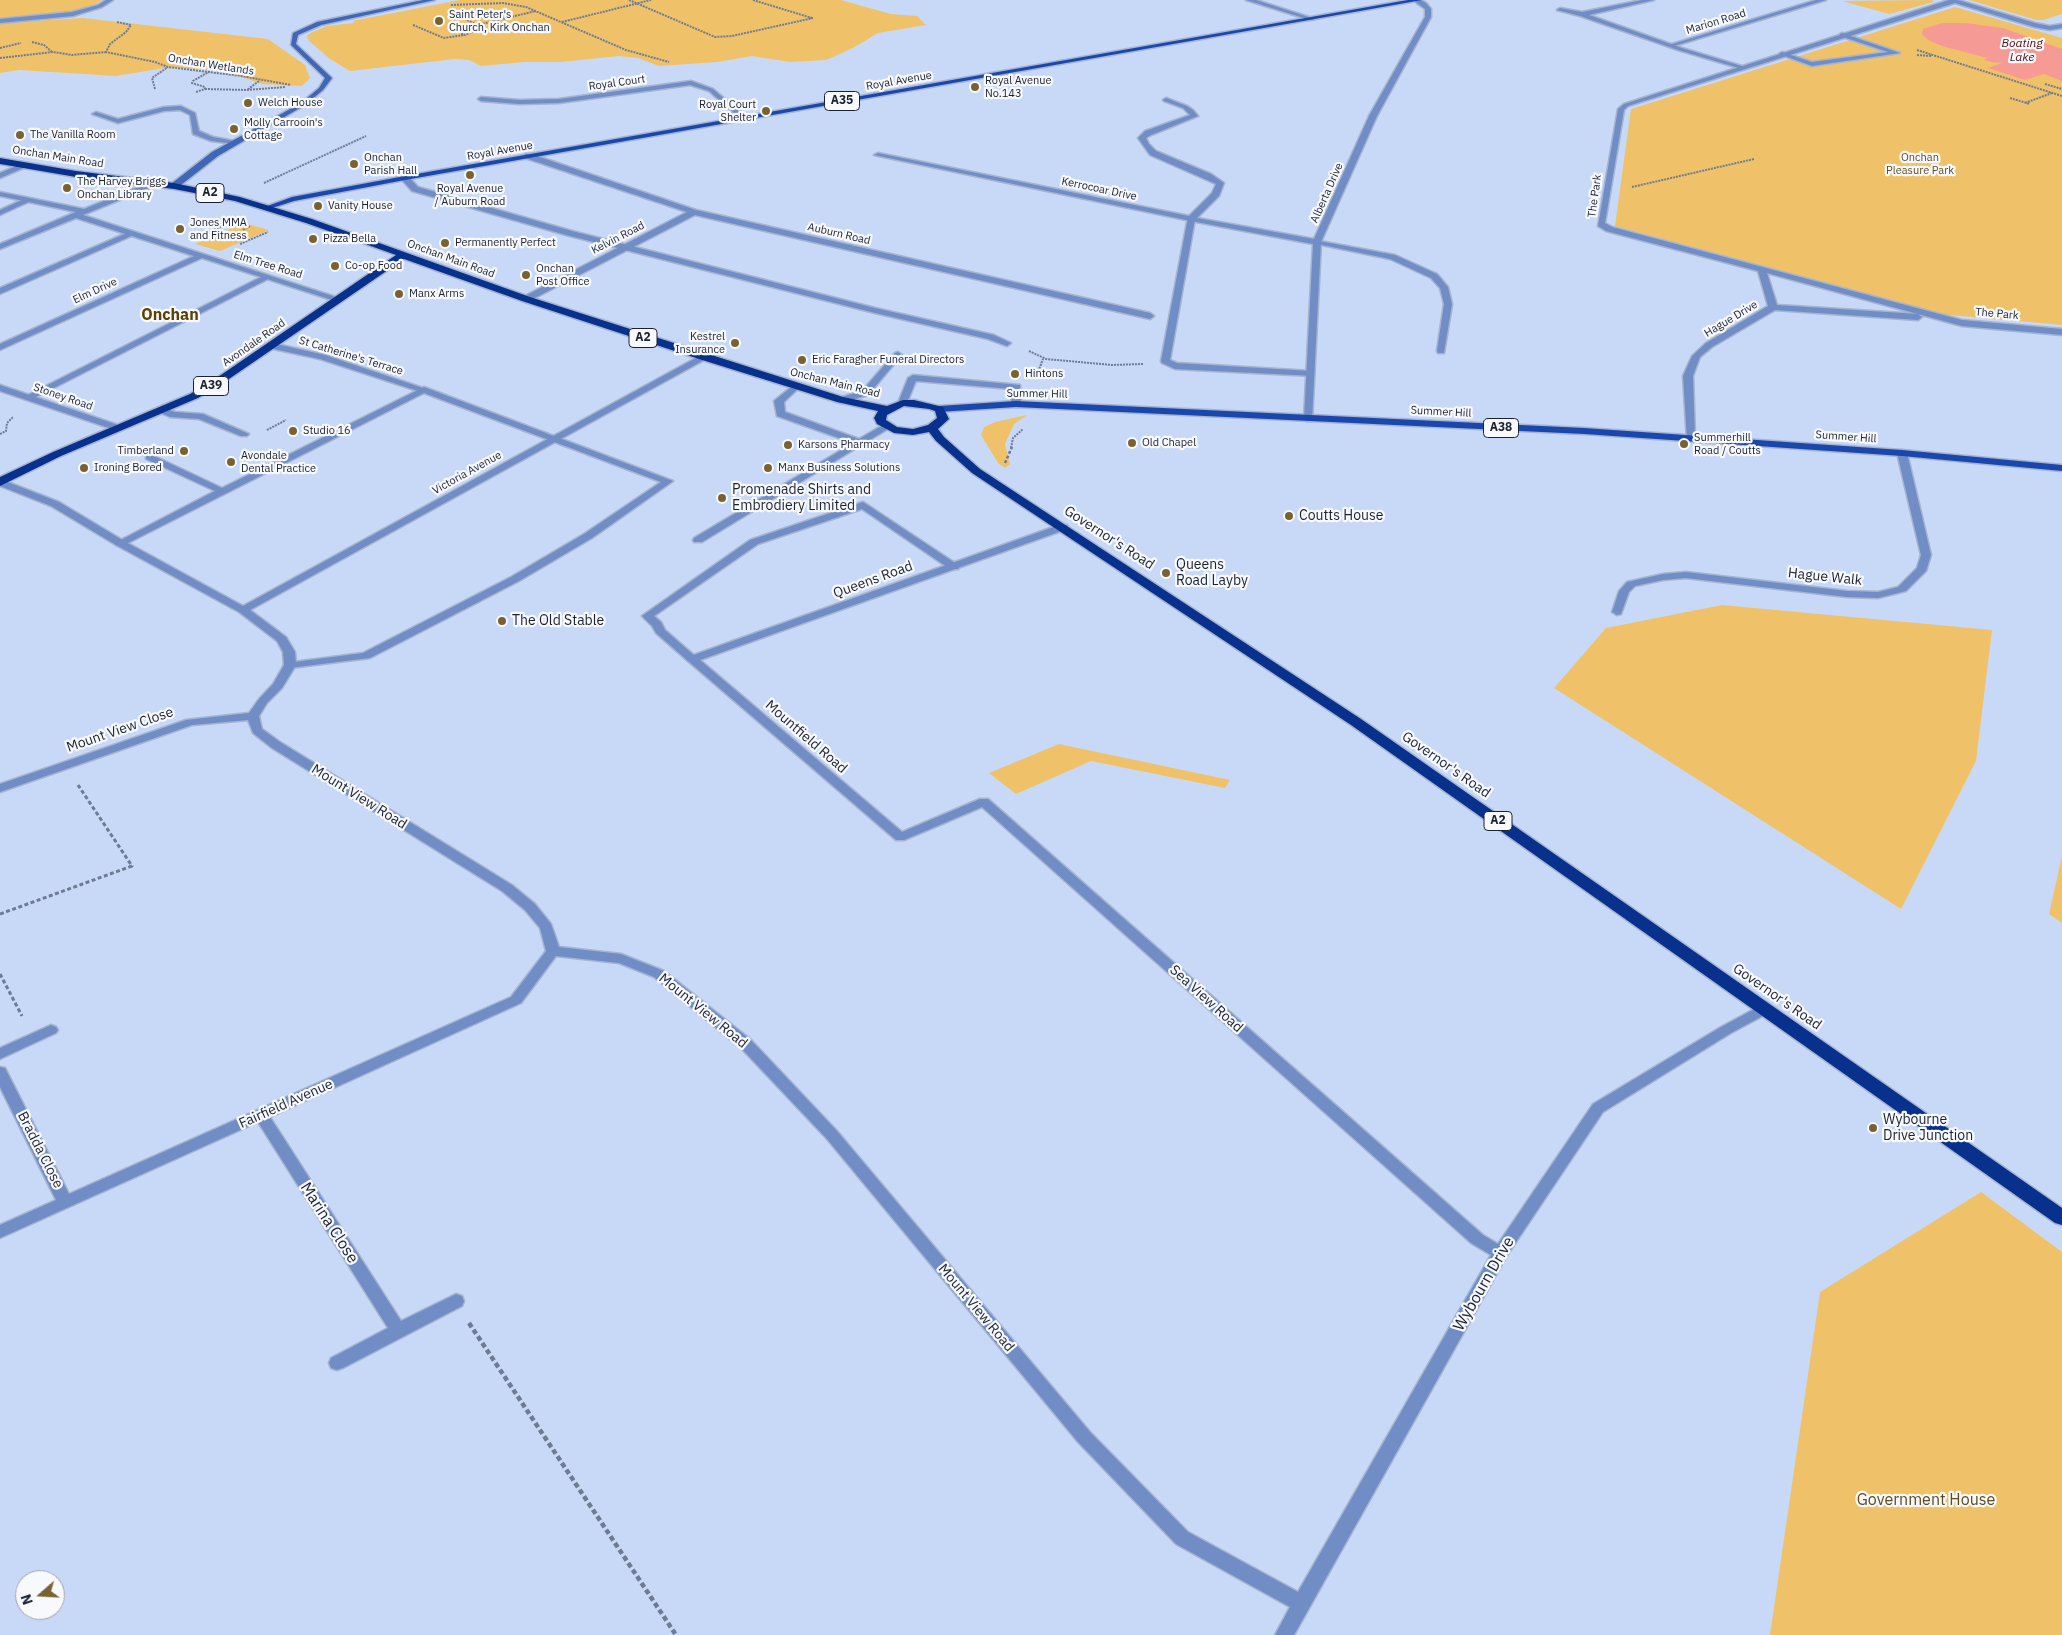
<!DOCTYPE html>
<html>
<head>
<meta charset="utf-8">
<style>
	body { margin:0 }
	#map { position:relative; width:2062px; height:1635px; overflow:hidden; background:#c8d9f8; font-family:"IBM Plex Sans",sans-serif }
	canvas { display:block }
	.north { position:absolute; left:15px; top:1570px; width:50px; height:50px; box-sizing:border-box; background:#f7f9fd; border:1px solid #9fa3ab; border-radius:50%; rotate:251deg; font-size:14px; font-weight:700; line-height:20px; text-align:center; color:#1a212f }
	.north::after { content:''; display:block; margin:auto; width:18px; height:22px; background:#796232; clip-path:polygon(50% 0,100% 100%,50% 72%,0 100%) }
</style>
</head>
<body>
<div id="map">
<canvas width="2062" height="1635"></canvas>
<div class="north">N</div>
</div>
<script>
const g = document.querySelector('canvas').getContext('2d');
g.lineJoin = 'round';
function fill(path, color) { g.fillStyle = color; g.fill(path, 'evenodd'); }
const shape = rows => new Path2D(rows.map(r => 'M' + r).join(''));
function trace(path, color, width, dash) { g.strokeStyle = color; g.lineWidth = width; g.lineCap = dash ? 'butt' : 'round'; g.setLineDash(dash || []); g.stroke(path); }
function label(font, color, halo, rows, align = 'center') {
  g.font = font + ' "IBM Plex Sans",sans-serif'; g.lineWidth = 4.5; g.setLineDash([]); g.textBaseline = 'middle'; g.strokeStyle = halo; g.fillStyle = color; for (const [text, x, y, turn = 0] of rows) {
    g.save(); g.translate(x, y); g.rotate((+turn || 0) * Math.PI / 180); g.textAlign = isNaN(turn) ? turn : align; if (halo) g.strokeText(text, 0, 0); g.fillText(text, 0, 0); g.restore();
  }
}
fill(shape([
	[0,0,102,0,92,6,73,11,0,18],
	[460,0,841,0,891,14,917,16,926,25,878,33,853,48,826,60,790,62,752,56,717,62,659,66,638,58,619,56,561,62,524,62,481,66,469,60,455,59,350,71,330,59,309,41,307,36,310,33,327,26,354,23,352,21],
	[1932,0,1934,2,1889,14,1842,1],
	[1969,0,2062,0,2062,14,2043,20,2036,20],
	[1955,7,2062,38,2062,325,1939,314,1615,226,1631,109],
	[83,18,268,39,305,65,310,78,302,86,262,84,225,71,171,67,116,76,19,70,0,73,0,23],
	[244,223,269,230,220,251,195,244],
	[1027,415,1014,424,1005,444,1010,464,1005,468,998,463,981,435,984,427,995,422],
	[1722,605,1992,630,1976,761,1901,909,1554,688,1606,628],
	[1059,744,1230,780,1225,788,1091,761,1016,794,989,773],
	[2062,856,2062,923,2049,914],
	[1981,1192,2062,1252,2062,1635,1770,1635,1820,1292]
]), '#efc269');
fill(shape([
	[1942,23,1966,23,2003,28,2062,49,2062,81,2044,74,2025,80,1988,68,2002,63,1992,62,1984,60,1987,58,1942,46,1928,40,1922,34,1923,29]
]), '#f69a96');
const lane = shape([
	[1642,0,1654,0,1589,15,1682,48,1745,67,1742,69,1678,50,1580,16,1557,10,1560,8,1582,12,1642,0],
	[1842,33,1900,53,1812,66,1779,54,1782,52,1812,62,1888,52,1840,36,1840,34,1842,33],
	[402,176,408,176,418,187,572,231,875,308,994,335,1011,343,1007,346,988,339,875,313,566,235,412,191,402,180,402,176],
	[26,198,33,200,0,215,0,210,26,198],
	[1188,217,1195,219,1170,360,1177,363,1311,371,1314,372,1314,376,1175,369,1162,363,1161,361,1188,217],
	[129,232,136,234,0,294,0,288,129,232],
	[1314,240,1395,255,1437,274,1448,287,1452,304,1444,353,1438,353,1437,351,1444,304,1440,288,1431,278,1390,259,1317,244,1313,242,1314,240],
	[265,275,272,277,32,399,29,400,24,397,265,275],
	[898,352,902,355,868,395,841,403,838,402,838,398,862,391,895,353,898,352],
	[913,375,1020,385,1021,404,1016,407,1011,404,1012,389,916,381,906,405,900,405,898,403,908,378,913,375],
	[795,384,800,387,784,402,785,412,859,439,883,425,886,424,891,427,702,542,694,542,693,540,694,538,853,443,777,416,774,401,795,384],
	[424,387,673,481,592,538,519,581,370,658,290,668,284,665,286,663,363,653,511,577,584,534,661,482,424,393,124,545,116,545,115,543,215,491,146,459,146,455,152,455,222,488,424,387],
	[162,407,175,412,203,414,249,434,247,436,241,436,199,419,170,417,159,412,159,408,162,407],
	[863,502,958,565,959,567,958,569,950,569,862,509,758,544,654,616,661,622,665,630,696,657,698,659,696,661,688,661,656,633,652,626,642,616,750,540,863,502]
]);
const street = shape([
	[106,0,113,0,102,7,73,16,0,23,0,19,72,12,98,5,106,0],
	[1246,0,1256,0,1315,19,1310,20,1246,0],
	[1413,0,1421,0,1426,3,1431,9,1431,17,1377,116,1321,242,1312,421,1306,421,1304,419,1313,244,1191,221,874,155,878,153,1189,216,1212,193,1216,184,1150,155,1138,138,1145,131,1190,115,1183,108,1164,101,1163,100,1166,98,1187,106,1193,110,1198,116,1151,135,1146,138,1149,144,1156,151,1211,174,1224,183,1219,196,1197,218,1314,239,1369,116,1425,17,1425,9,1413,0],
	[1816,0,1826,0,1674,46,1669,45,1816,0],
	[1949,0,1958,0,2035,23,2050,26,2062,24,2062,28,2050,30,2034,27,1955,3,1628,106,1624,110,1605,223,1612,227,1962,320,2062,329,2062,335,1962,326,1767,273,1777,305,1918,314,1922,317,1918,320,1775,310,1712,347,1700,357,1693,376,1695,438,1693,440,1687,440,1683,376,1692,356,1706,343,1768,306,1758,271,1606,231,1598,226,1618,109,1624,104,1949,0],
	[691,81,713,89,747,118,741,119,709,91,690,85,559,103,519,104,481,101,478,99,481,97,519,100,559,99,691,81],
	[181,106,195,113,199,131,213,137,240,142,236,144,211,141,193,134,190,115,180,110,164,111,118,123,92,114,96,112,118,119,164,107,181,106],
	[525,154,531,154,696,210,1150,313,1154,316,1150,319,695,215,529,301,523,301,523,297,687,212,525,158,525,154],
	[21,164,28,166,0,178,0,173,21,164],
	[153,181,157,183,156,185,83,215,342,299,335,301,202,258,0,350,0,344,194,256,76,218,0,249,0,244,76,212,0,196,0,192,84,209,153,181],
	[272,343,325,355,429,390,427,392,421,392,320,359,269,348,269,344,272,343],
	[703,354,706,355,706,359,250,610,286,637,295,652,296,665,282,688,267,703,259,716,262,729,280,742,512,885,535,904,551,924,559,947,621,954,664,971,751,1040,837,1131,1090,1432,1188,1532,1298,1592,1491,1255,1471,1243,982,807,904,840,896,840,688,661,686,659,688,657,1059,525,1067,525,1068,527,1067,529,700,660,902,832,980,799,988,799,1483,1235,1498,1244,1593,1104,1721,1027,1760,1006,1770,1006,1772,1009,1770,1012,1731,1033,1603,1112,1506,1257,1294,1635,1275,1635,1290,1607,1176,1544,1078,1442,827,1139,741,1048,654,977,619,963,556,956,521,1003,270,1117,401,1321,456,1294,462,1296,464,1301,462,1306,343,1368,337,1370,331,1368,329,1363,331,1358,388,1328,258,1122,0,1238,0,1225,56,1200,0,1087,0,1067,5,1068,7,1072,69,1194,511,997,546,951,540,928,525,910,502,891,272,748,253,733,248,720,192,725,0,792,0,784,186,720,249,713,259,699,273,684,284,665,283,652,277,641,239,612,116,545,51,506,0,486,0,479,59,502,124,541,243,606,703,354],
	[0,385,121,426,123,428,121,430,115,430,0,391,0,385],
	[1902,450,1907,453,1931,555,1926,571,1906,591,1878,598,1847,597,1686,578,1663,580,1635,586,1629,592,1621,614,1617,615,1612,612,1619,591,1627,582,1663,574,1686,572,1847,591,1878,592,1898,587,1917,568,1921,555,1897,453,1902,450],
	[51,1025,56,1027,58,1030,56,1033,0,1059,0,1048,51,1025]
]);
const secondary = shape([
	[423,0,435,0,321,25,298,35,296,44,332,78,323,90,305,105,218,156,177,188,171,188,171,184,212,152,301,103,319,88,325,78,291,45,293,33,317,22,423,0]
]);
const primary = shape([
	[1408,0,1422,0,405,180,294,201,266,210,262,208,292,197,405,176,1408,0],
	[1016,401,1584,428,1902,450,2062,465,2062,471,1902,456,1584,434,1016,407,939,412,934,409,939,406,1016,401]
]);
const highway = shape([
	[0,158,76,171,174,183,240,197,312,219,530,297,843,397,887,406,903,400,914,400,943,407,949,419,938,429,944,437,980,469,1361,719,2062,1208,2062,1225,2055,1223,1351,725,972,473,936,441,929,432,913,435,894,433,877,424,874,418,878,411,837,402,699,359,522,301,404,259,226,381,198,398,61,456,0,486,0,477,53,452,190,394,218,377,396,255,306,223,235,201,174,189,76,177,0,164,0,158],
	[904,406,929,409,935,411,937,418,928,425,913,429,897,427,886,420,887,415,904,406]
]);
trace(lane, '#a5b4d0', 3);
trace(street, '#a5b4d0', 3);
trace(secondary, '#a5b4d0', 3);
trace(primary, '#a5b4d0', 3);
trace(highway, '#a5b4d0', 3);
trace(shape([
	[629,0,715,37,732,36,813,18],
	[753,0,812,18],
	[451,5,503,3,526,7,626,50,669,62],
	[451,12,477,25],
	[117,22,131,25,126,32,110,44,106,52,155,62,168,67,241,76,291,85],
	[562,22,651,0],
	[413,25,444,38,464,35],
	[461,33,465,35,474,31,477,25,536,11],
	[32,42,44,45,52,52],
	[0,48,21,43],
	[1917,50,2062,96],
	[1917,55,1931,56],
	[0,58,53,52,72,55,106,52],
	[259,81,247,90,285,87],
	[2045,84,2062,89],
	[155,89,152,78,168,67],
	[205,89,247,90],
	[196,92,205,89,205,87,192,83,193,81,210,71],
	[2010,98,2030,104],
	[2025,103,2052,93],
	[264,183,366,136],
	[1632,187,1754,159],
	[243,230,250,226],
	[206,233,232,222],
	[240,244,268,232],
	[1029,351,1046,359,1112,365,1143,364],
	[1036,377,1043,359],
	[267,430,286,420],
	[0,434,6,431,7,423,13,417],
	[1011,448,1013,438,1023,429]
]), '#6f7b92', 2, [2, 1]);
trace(shape([
	[1005,463,1012,447]
]), '#6f7b92', 2.5, [3, 2]);
trace(shape([
	[0,914,132,866,78,785],
	[0,974,22,1016]
]), '#6f7b92', 3, [4, 2.5]);
trace(shape([
	[469,1323,676,1635]
]), '#6f7b92', 4.5, [5, 3]);
fill(lane, '#718dc5');
fill(street, '#718dc5');
fill(secondary, '#3f66b7');
fill(primary, '#1a47ac');
fill(highway, '#08308d');
for (const [x, y, r, color] of [
	[439,21,5,"#796232"],
	[975,87,5,"#796232"],
	[248,103,5,"#796232"],
	[766,111,5,"#796232"],
	[234,129,5,"#796232"],
	[20,135,5,"#796232"],
	[354,164,5,"#796232"],
	[470,175,5,"#796232"],
	[67,188,5,"#796232"],
	[318,206,5,"#796232"],
	[180,229,5,"#796232"],
	[313,239,5,"#796232"],
	[445,243,5,"#796232"],
	[335,266,5,"#796232"],
	[526,275,5,"#796232"],
	[399,294,5,"#796232"],
	[735,343,5,"#796232"],
	[802,360,5,"#796232"],
	[1015,374,5,"#796232"],
	[293,431,5,"#796232"],
	[1132,443,5,"#796232"],
	[1684,444,5,"#796232"],
	[788,445,5,"#796232"],
	[184,451,5,"#796232"],
	[231,462,5,"#796232"],
	[84,468,5,"#796232"],
	[768,468,5,"#796232"],
	[722,498,5,"#796232"],
	[1289,516,5,"#796232"],
	[1166,573,5,"#796232"],
	[502,621,5,"#796232"],
	[1873,1128,5,"#796232"]
]) { const dot = new Path2D(); dot.arc(x, y, r, 0, 2 * Math.PI); g.fillStyle = color; g.fill(dot); trace(dot, '#f7f9fd', 2); }
label('11px', '#1a212f', '#f7f9fd', [
	["Saint Peter's",449,15],
	["Church, Kirk Onchan",449,28],
	["Royal Avenue",985,81],
	["No.143",985,94],
	["Welch House",258,103],
	["Royal Court",756,105,"right"],
	["Shelter",756,118,"right"],
	["Molly Carrooin's",244,123],
	["Cottage",244,136],
	["The Vanilla Room",30,135],
	["Onchan",364,158],
	["Parish Hall",364,171],
	["The Harvey Briggs",77,182],
	["Onchan Library",77,195],
	["Royal Avenue",470,189,"center"],
	["/ Auburn Road",470,202,"center"],
	["Vanity House",328,206],
	["Jones MMA",190,223],
	["and Fitness",190,236],
	["Pizza Bella",323,239],
	["Permanently Perfect",455,243],
	["Co-op Food",345,266],
	["Onchan",536,269],
	["Post Office",536,282],
	["Manx Arms",409,294],
	["Kestrel",725,337,"right"],
	["Insurance",725,350,"right"],
	["Eric Faragher Funeral Directors",812,360],
	["Hintons",1025,374],
	["Studio 16",303,431],
	["Summerhill",1694,438],
	["Road / Coutts",1694,451],
	["Old Chapel",1142,443],
	["Karsons Pharmacy",798,445],
	["Timberland",174,451,"right"],
	["Avondale",241,456],
	["Dental Practice",241,469],
	["Ironing Bored",94,468],
	["Manx Business Solutions",778,468]
], 'left');
label('11px', '#1a212f', '#f7f9fd', [
	["Marion Road",1716,22,-17],
	["Onchan Wetlands",211,65,9],
	["Royal Avenue",899,81,-10],
	["Royal Court",617,83,-8],
	["Royal Avenue",500,151,-10],
	["Onchan Main Road",58,157,9],
	["Kerrocoar Drive",1099,189,12],
	["Alberta Drive",1327,193,-66],
	["The Park",1595,196,-82],
	["Auburn Road",839,234,13],
	["Kelvin Road",618,238,-27],
	["Onchan Main Road",451,259,20],
	["Elm Tree Road",268,265,17],
	["Elm Drive",95,291,-25],
	["The Park",1997,314,5],
	["Hague Drive",1731,319,-31],
	["Avondale Road",254,343,-35],
	["St Catherine's Terrace",351,356,17],
	["Onchan Main Road",835,383,14],
	["Summer Hill",1037,394,1],
	["Stoney Road",63,397,19],
	["Summer Hill",1441,412,3],
	["Summer Hill",1846,437,4],
	["Victoria Avenue",467,473,-29]
]);
label('11px', '#614b1f', '#f7f9fd', [
	["Onchan",1920,158],
	["Pleasure Park",1920,171]
]);
label('italic 12px', '#540e12', '#f7f9fd', [
	["Boating",2022,44],
	["Lake",2022,58]
]);
for (const [x, y, w] of [
	[842,101,35],
	[210,193,28],
	[643,338,28],
	[211,386,35],
	[1501,428,35],
	[1498,821,28]
]) { const box = new Path2D(); box.roundRect(x - w / 2, y - 9.5, w, 19, 4); g.fillStyle = '#f7f9fd'; g.fill(box); trace(box, '#1a212f', 1); }
label('bold 12px', '#1a212f', null, [
	["A35",842,101],
	["A2",210,193],
	["A2",643,338],
	["A39",211,386],
	["A38",1501,428],
	["A2",1498,821]
]);
label('14px', '#1a212f', '#f7f9fd', [
	["Promenade Shirts and",732,490],
	["Embrodiery Limited",732,506],
	["Coutts House",1299,516],
	["Queens",1176,565],
	["Road Layby",1176,581],
	["The Old Stable",512,621],
	["Wybourne",1883,1120],
	["Drive Junction",1883,1136]
], 'left');
label('14px', '#1a212f', '#f7f9fd', [
	["Governor's Road",1109,538,33],
	["Hague Walk",1825,577,6],
	["Queens Road",873,580,-20],
	["Mount View Close",120,730,-19],
	["Mountfield Road",806,737,41],
	["Governor's Road",1446,765,35],
	["Mount View Road",359,797,32],
	["Governor's Road",1777,997,35],
	["Sea View Road",1206,999,42],
	["Mount View Road",703,1011,39],
	["Fairfield Avenue",286,1104,-24],
	["Bradda Close",40,1150,63],
	["Mount View Road",976,1308,50]
]);
label('bold 16px', '#5b4102', '#f7f9fd', [
	["Onchan",170,315]
]);
label('16px', '#1a212f', '#f7f9fd', [
	["Marina Close",329,1223,57],
	["Wybourn Drive",1484,1284,-60]
]);
label('16px', '#614b1f', '#f7f9fd', [
	["Government House",1926,1500]
]);
</script>
</body>
</html>
